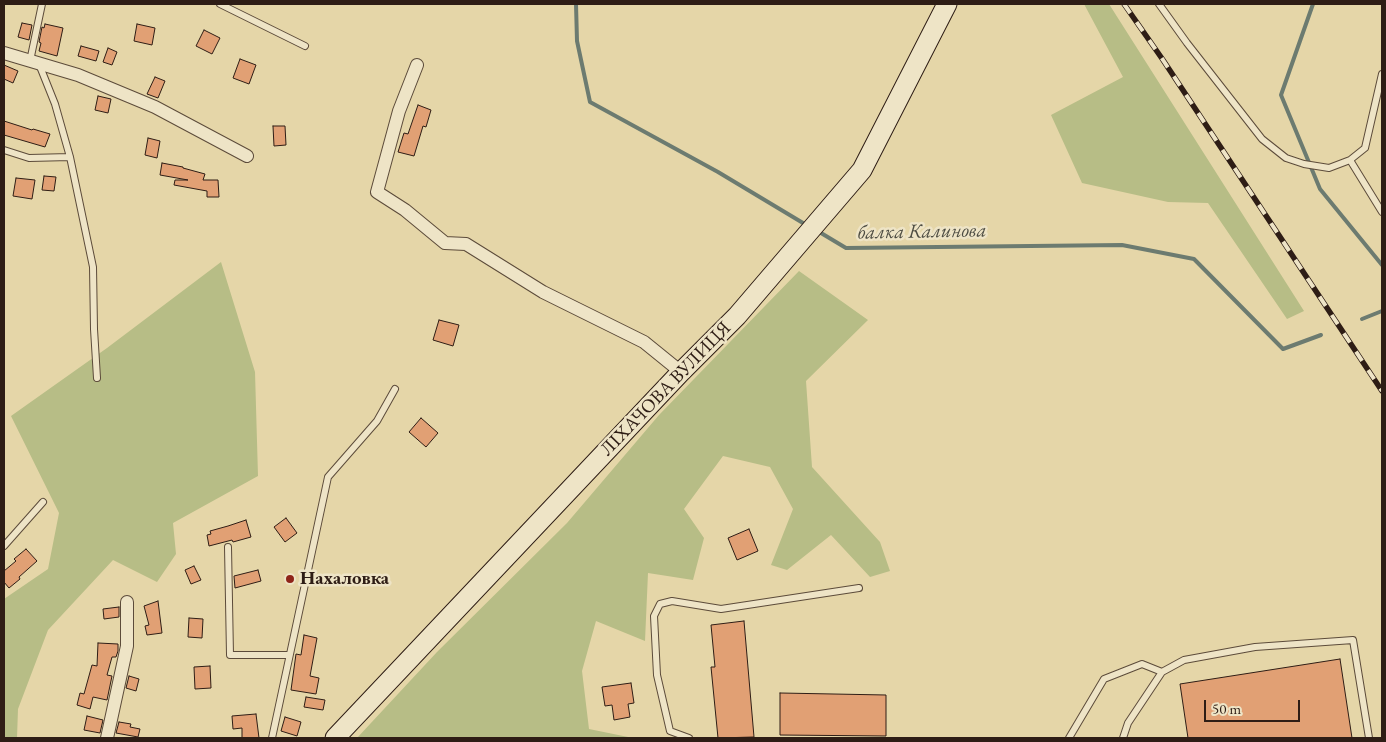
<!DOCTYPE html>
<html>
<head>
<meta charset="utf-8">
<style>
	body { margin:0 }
	#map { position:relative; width:1386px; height:742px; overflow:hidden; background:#e5d6a8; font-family:"EB Garamond",serif }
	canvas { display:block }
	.frame { position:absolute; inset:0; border:5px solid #2e1d15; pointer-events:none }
	.scale { position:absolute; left:1204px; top:700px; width:96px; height:22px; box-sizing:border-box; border:2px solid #2e1d15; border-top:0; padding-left:6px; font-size:15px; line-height:18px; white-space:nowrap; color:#2e1d15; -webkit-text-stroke:4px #eee4c6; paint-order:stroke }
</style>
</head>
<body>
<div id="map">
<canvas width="1386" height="742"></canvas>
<div class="frame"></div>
<div class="scale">50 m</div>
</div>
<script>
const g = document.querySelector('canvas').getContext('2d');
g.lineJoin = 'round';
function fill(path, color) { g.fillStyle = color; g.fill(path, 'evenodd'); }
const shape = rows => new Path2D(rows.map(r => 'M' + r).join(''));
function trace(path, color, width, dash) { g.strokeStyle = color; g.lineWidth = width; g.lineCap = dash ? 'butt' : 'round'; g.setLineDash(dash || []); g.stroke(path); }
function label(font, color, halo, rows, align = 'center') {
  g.font = font + ' "EB Garamond",serif'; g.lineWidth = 5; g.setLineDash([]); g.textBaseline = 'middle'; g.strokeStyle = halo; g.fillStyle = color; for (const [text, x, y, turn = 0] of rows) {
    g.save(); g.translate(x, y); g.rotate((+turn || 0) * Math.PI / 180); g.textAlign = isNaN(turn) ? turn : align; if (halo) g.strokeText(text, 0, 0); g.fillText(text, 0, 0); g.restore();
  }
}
fill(shape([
	[1084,4,1109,4,1304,311,1287,319,1208,203,1168,202,1082,183,1051,115,1123,77],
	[221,262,255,372,258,476,173,523,176,554,157,582,113,560,48,630,18,709,17,738,4,738,4,599,48,569,59,513,11,416,107,348],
	[799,271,868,320,806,381,812,467,880,542,890,571,870,577,831,535,787,570,771,565,793,509,770,467,723,456,684,509,704,538,693,580,648,573,645,641,596,621,582,671,589,729,633,738,357,738,437,652,567,523,659,415]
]), '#b7bd86');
trace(shape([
	[576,4,577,41,590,102,718,172,808,226],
	[1313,4,1281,95,1320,189,1382,265],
	[816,230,846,248,1122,245,1194,259,1283,349,1321,335],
	[1362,319,1382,311]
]), '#6c7b70', 4);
const building = shape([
	[22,23,32,25,29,40,18,37,22,23],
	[45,24,63,28,57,56,39,51,41,43,39,42,42,27,44,28,45,24],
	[137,24,155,28,152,45,134,41,137,24],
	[204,30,220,38,212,54,196,46,204,30],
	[81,46,99,51,96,61,78,56,81,46],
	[108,48,117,52,112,65,103,62,108,48],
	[240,59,256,65,249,84,233,78,240,59],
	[4,65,18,71,13,83,4,79,4,65],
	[155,77,165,81,158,98,147,94,155,77],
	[98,96,111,99,108,113,95,110,98,96],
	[418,105,431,110,426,127,423,126,414,156,398,152,404,133,408,134,418,105],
	[4,121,32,130,33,129,50,134,45,147,4,135,4,121],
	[273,126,285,126,286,145,274,146,273,126],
	[148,138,160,141,157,158,145,155,148,138],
	[162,163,183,167,183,168,205,174,203,180,218,180,219,197,207,197,207,191,174,185,175,180,188,180,160,175,162,163],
	[44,176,56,177,54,191,42,190,44,176],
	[16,178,35,180,32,199,13,196,16,178],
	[439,320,459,325,453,346,433,340,439,320],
	[421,418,438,433,426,447,409,432,421,418],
	[286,518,297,533,285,542,274,527,286,518],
	[246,520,251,537,233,542,232,540,209,546,207,535,211,534,210,531,228,526,246,520],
	[749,529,758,551,737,560,728,538,749,529],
	[26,549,37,561,19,577,20,579,9,588,4,582,4,571,16,561,14,559,26,549],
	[194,566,201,580,191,584,185,570,194,566],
	[258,570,261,581,235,588,234,576,258,570],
	[158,601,162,633,147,635,145,626,149,625,144,606,158,601],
	[119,607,119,617,104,619,103,609,119,607],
	[189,618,203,619,202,638,188,637,189,618],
	[744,621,754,737,718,738,711,667,715,667,711,625,744,621],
	[304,635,317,638,310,676,319,678,316,694,291,690,296,654,301,655,304,635],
	[98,643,118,644,118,651,116,657,112,657,107,675,112,676,107,700,93,697,90,709,77,705,80,693,84,694,92,665,97,666,98,643],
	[1340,659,1352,738,1188,738,1180,684,1340,659],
	[210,666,211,688,195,689,194,667,210,666],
	[129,676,139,679,136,691,126,688,129,676],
	[631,683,634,703,628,704,630,717,614,720,612,705,605,706,602,687,631,683],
	[780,693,886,695,886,736,780,735,780,693],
	[306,697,325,700,323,710,304,707,306,697],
	[256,714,259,738,242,738,242,728,233,729,232,716,256,714],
	[87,716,103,720,100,733,84,730,87,716],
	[285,717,301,722,297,736,281,731,285,717],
	[119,722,131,724,130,727,140,729,138,737,116,733,119,722]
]);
fill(building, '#e1a074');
trace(building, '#2e1d15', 1);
const lane = shape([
	[220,4,305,46],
	[1159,4,1187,43,1262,139,1286,158,1304,164,1329,168,1350,160,1365,148,1382,74],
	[30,61,42,4],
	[39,64,55,104,70,157,93,267,94,329,97,378],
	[4,150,29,158,70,157],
	[1350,160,1382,212],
	[4,546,43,502],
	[228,547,230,655,289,655],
	[272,738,328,477,377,421,395,389],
	[689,738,670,731,657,675,654,616,660,604,672,601,721,609,859,588],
	[1069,738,1104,679,1142,664,1162,672],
	[1123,738,1128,723,1162,672,1184,660,1255,647,1353,640,1369,738]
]);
const street = shape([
	[4,53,78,75,155,107,247,156],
	[417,65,399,111,377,192,405,210,445,243,466,244,543,292,644,342,681,372],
	[107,738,127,646,127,602]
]);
const secondary = shape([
	[335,738,681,372,737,316,862,170,947,4]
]);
trace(lane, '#5c4b3a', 8);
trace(street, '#5c4b3a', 14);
trace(secondary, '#2e1d15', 21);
trace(lane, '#eee4c6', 6);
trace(street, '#eee4c6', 12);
trace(secondary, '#eee4c6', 19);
const rail = shape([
	[1124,4,1163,60,1382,391]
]);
trace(rail, '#2e1d15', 5.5);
trace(rail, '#eee4c6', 4, [11]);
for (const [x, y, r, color] of [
	[290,579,5,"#8f2418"]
]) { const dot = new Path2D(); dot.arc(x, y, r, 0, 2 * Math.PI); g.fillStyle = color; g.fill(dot); trace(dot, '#eee4c6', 2); }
label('19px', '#2e1d15', '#eee4c6', [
	["ЛІХАЧОВА ВУЛИЦЯ",666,389,-46]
]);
label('bold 19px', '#2e1d15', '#eee4c6', [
	["Нахаловка",300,579]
], 'left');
label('italic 20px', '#4d4c42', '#eee4c6', [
	["балка Калинова",922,232,-1]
]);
</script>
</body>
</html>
